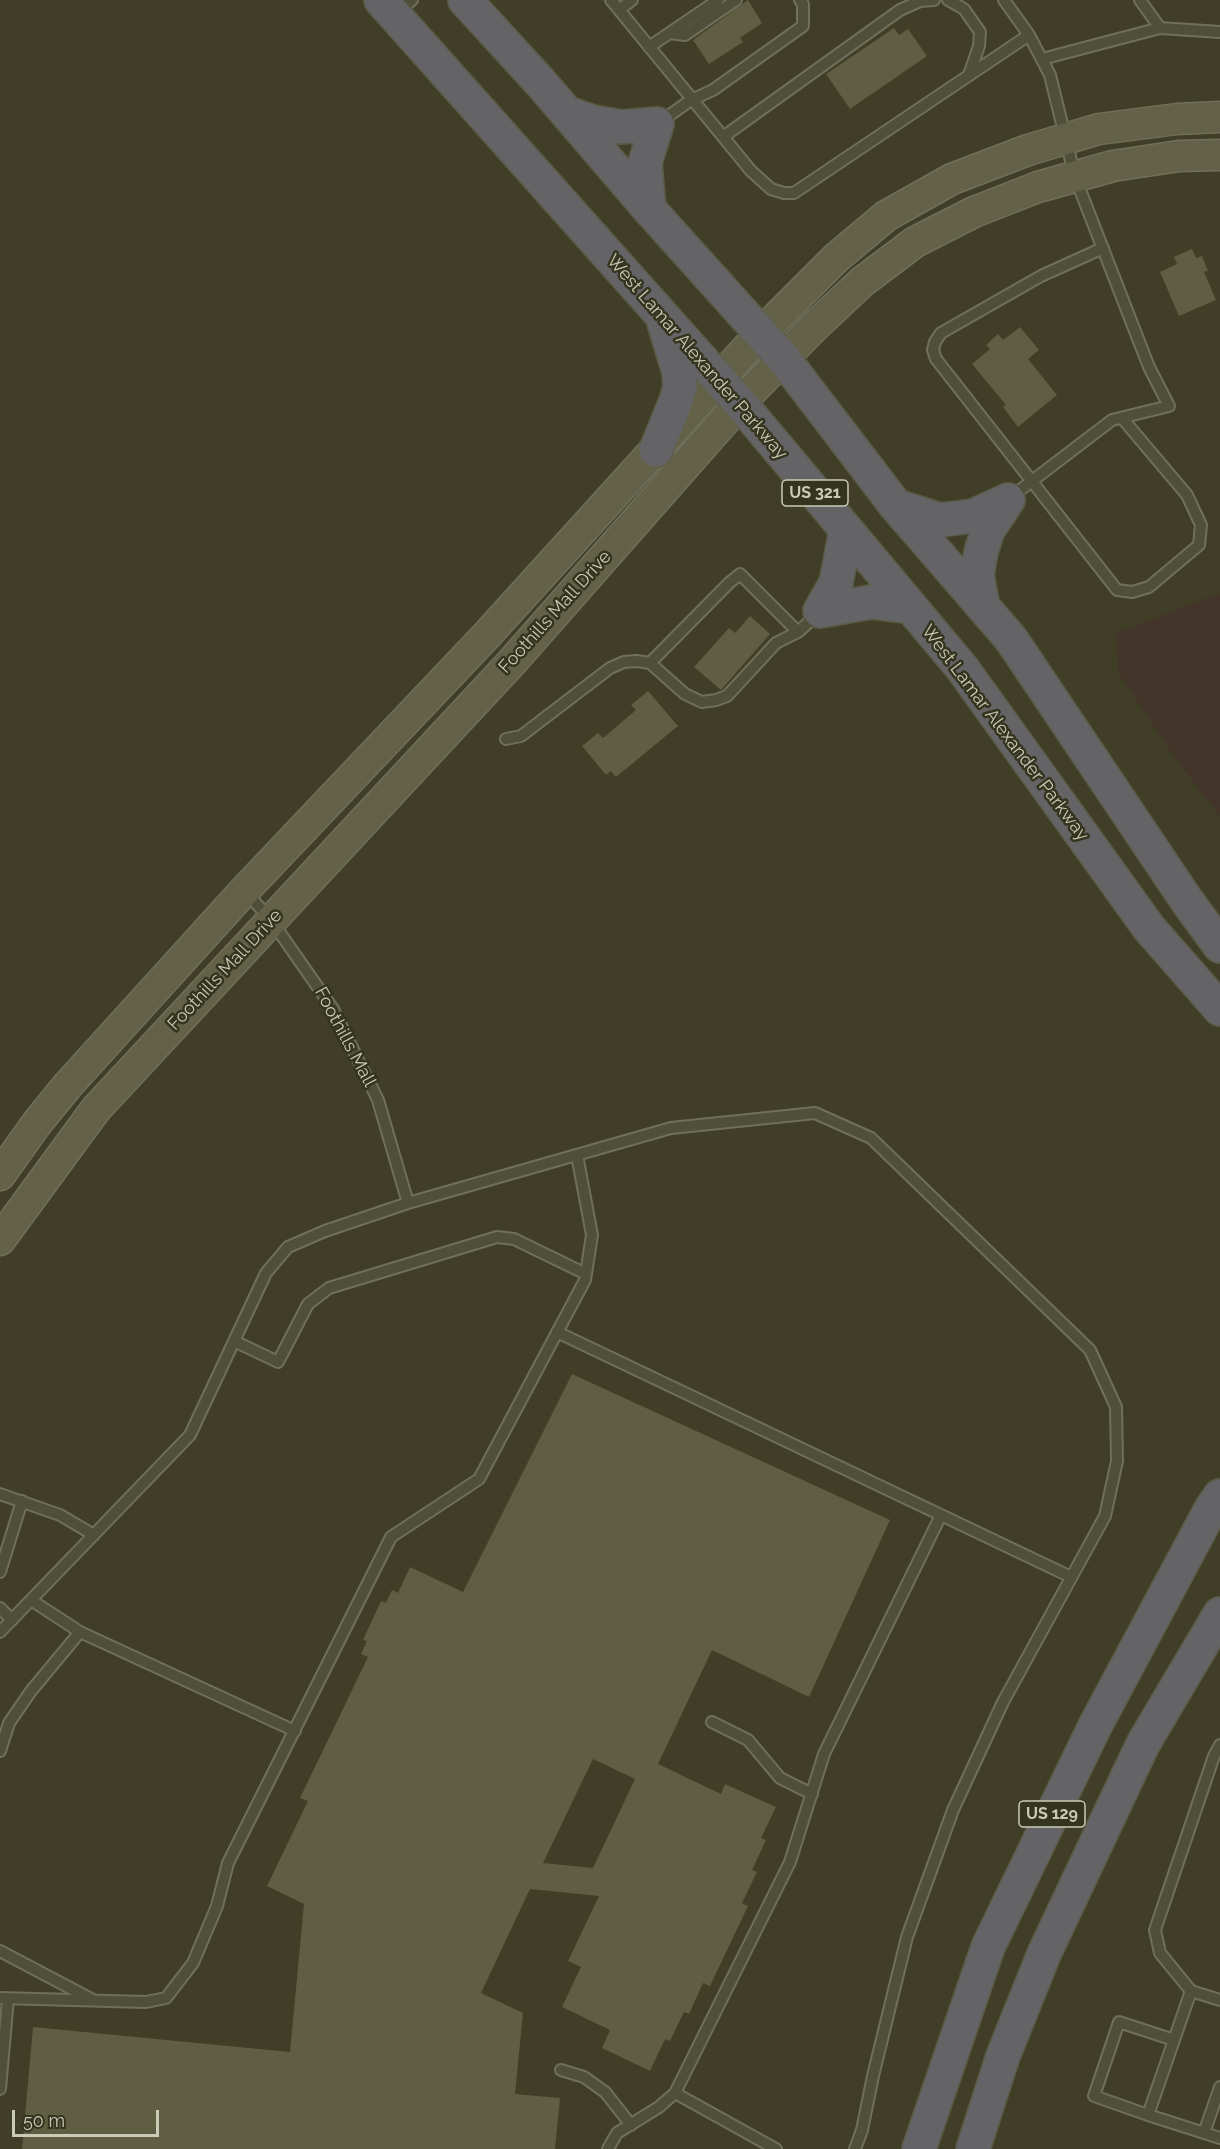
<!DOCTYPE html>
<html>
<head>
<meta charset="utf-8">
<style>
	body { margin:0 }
	#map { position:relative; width:1220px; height:2149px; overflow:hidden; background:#403e26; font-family:Raleway,sans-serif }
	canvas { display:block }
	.scale { position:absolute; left:12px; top:2110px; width:147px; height:27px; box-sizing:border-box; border:3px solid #cacab7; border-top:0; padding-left:8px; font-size:18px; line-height:21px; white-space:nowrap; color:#cacab7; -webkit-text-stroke:4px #35341f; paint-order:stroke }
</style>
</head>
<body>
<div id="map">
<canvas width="1220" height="2149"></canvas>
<div class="scale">50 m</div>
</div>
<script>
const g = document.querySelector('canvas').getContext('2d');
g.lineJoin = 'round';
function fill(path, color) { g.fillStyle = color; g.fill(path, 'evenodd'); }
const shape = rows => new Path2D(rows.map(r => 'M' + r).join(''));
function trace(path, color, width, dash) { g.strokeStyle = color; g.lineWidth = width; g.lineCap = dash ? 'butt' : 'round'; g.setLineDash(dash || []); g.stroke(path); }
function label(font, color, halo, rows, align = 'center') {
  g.font = font + ' Raleway,sans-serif'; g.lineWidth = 5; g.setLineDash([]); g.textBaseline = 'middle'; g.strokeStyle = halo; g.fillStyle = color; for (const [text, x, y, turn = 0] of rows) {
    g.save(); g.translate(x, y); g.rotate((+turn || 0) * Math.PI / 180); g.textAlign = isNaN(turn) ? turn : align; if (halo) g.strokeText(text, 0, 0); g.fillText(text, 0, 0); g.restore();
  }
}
fill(shape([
	[1220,593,1220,816,1181,766,1118,672,1116,633]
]), '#43352a');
fill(shape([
	[748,0,762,23,740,38,743,42,709,64,693,40],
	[894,28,899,35,908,29,927,56,850,109,826,74],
	[1192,249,1196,258,1202,256,1208,271,1204,272,1216,300,1179,316,1160,272,1177,264,1174,257],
	[1020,327,1039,350,1028,359,1057,395,1018,427,1003,407,1006,405,972,364,990,349,986,345,998,334,1003,340],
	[750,616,770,634,721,690,694,667,729,628,735,633],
	[648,691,678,726,616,777,611,771,606,775,582,746,598,733,603,738,636,710,631,705],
	[572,1374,890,1520,809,1697,712,1650,658,1764,721,1794,725,1784,776,1807,761,1838,766,1840,752,1870,757,1872,742,1903,748,1906,710,1986,703,1983,689,2014,684,2012,670,2041,665,2039,650,2071,602,2048,610,2030,562,2007,581,1967,568,1961,599,1896,530,1889,481,1993,523,2013,515,2094,560,2098,555,2149,22,2149,33,2027,290,2052,304,1904,267,1886,308,1801,300,1798,368,1657,361,1654,367,1641,363,1640,381,1601,386,1603,392,1590,398,1593,410,1567,463,1592],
	[593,1759,635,1779,593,1868,543,1863]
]), '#5f5d42');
const service = shape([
	[611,0,751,171,771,189,784,193,794,193,1029,35],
	[948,0,964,9,980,32,979,46,969,75],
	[1004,0,1029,35,1050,75,1075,177,1149,367,1169,406,1112,420,1011,497],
	[1140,0,1160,28],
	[619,10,632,0],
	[396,14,412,0],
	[670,33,685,35,736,0],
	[649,47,718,0],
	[1042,59,1160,28,1220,32],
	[660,122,691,100,713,90,803,26,803,4,800,0],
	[723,137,900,10,920,1,934,0],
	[1103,248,1041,276,941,333,935,342,933,350,936,359,1117,590,1132,592,1149,587,1199,545,1201,525,1187,495,1122,418],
	[650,663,685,694,702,702,716,700,727,696,776,643,798,632],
	[506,739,521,736,610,668,624,662,636,661,650,663,729,583,740,574,798,632,819,613],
	[245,891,271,920,333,1009,378,1100,408,1203],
	[557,1332,1071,1577],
	[234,1341,278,1362,308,1304,329,1288,497,1237,514,1239,586,1274],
	[0,1494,60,1515,94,1535],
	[0,1572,22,1501],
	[31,1600,80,1632,295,1731],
	[0,1608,12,1620],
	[0,1632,190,1435,266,1273,288,1247,325,1231,408,1203,671,1128,815,1113,871,1138,1090,1350,1116,1407,1117,1461,1105,1516,1003,1702,953,1810,907,1937,873,2076,862,2130,855,2149],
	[712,1722,748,1740,780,1778,812,1794],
	[1220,1745,1214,1756,1155,1930,1160,1953,1191,1991,1220,2000],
	[0,1751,9,1723,31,1691,80,1632],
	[0,1951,93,2000],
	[0,1998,146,2002,166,1998,193,1963,217,1906,228,1863,391,1537,479,1479,585,1280,592,1235,577,1155],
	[1174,2040,1119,2022,1094,2096,1148,2115,1174,2040,1191,1991],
	[561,2070,584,2077,605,2092,631,2125],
	[0,2089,8,1999],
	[675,2093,776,2149],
	[1148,2115,1220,2138],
	[1204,2133,1220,2087],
	[608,2149,617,2133,659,2107,675,2093,790,1862,824,1754,941,1515]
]);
const secondary = shape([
	[0,1175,37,1123,68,1085,244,891,485,637,760,334,836,258,886,216,952,179,1028,150,1099,129,1177,119,1220,117],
	[0,1240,96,1109,512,662,740,403,813,328,862,282,915,242,974,212,1038,187,1113,166,1179,156,1220,155]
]);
const trunk = shape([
	[381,0,740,403,962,668,1149,928,1220,1009],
	[465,0,541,83,649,209,783,358,896,506,1011,639,1187,901,1220,946],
	[567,113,593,122,621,127,657,124],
	[649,209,645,163,657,124],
	[656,450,676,401,680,387,679,372,664,323],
	[896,506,940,520,973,516,1008,500],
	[983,607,977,575,981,552,988,530,1008,500],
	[820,611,871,602,911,607],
	[820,611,836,583,846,530],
	[919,2149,988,1947,1095,1726,1211,1509,1220,1496],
	[973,2149,1003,2056,1044,1954,1143,1744,1220,1614]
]);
trace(service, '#706f5b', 14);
trace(secondary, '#706f5b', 33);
trace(trunk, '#5a5a45', 36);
trace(service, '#504f3a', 10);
trace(secondary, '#636248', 30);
trace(trunk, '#646467', 33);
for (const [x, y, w] of [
	[815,493,66],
	[1052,1814,66]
]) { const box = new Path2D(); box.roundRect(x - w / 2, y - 13, w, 26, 4.5); g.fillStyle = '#35341f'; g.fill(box); trace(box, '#cacab7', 1.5); }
label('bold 16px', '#cacab7', null, [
	["US 321",815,493],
	["US 129",1052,1814]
]);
label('18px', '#cacab7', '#35341f', [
	["West Lamar Alexander Parkway",697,357,49],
	["Foothills Mall Drive",555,612,-48],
	["West Lamar Alexander Parkway",1005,733,53],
	["Foothills Mall Drive",225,970,-47],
	["Foothills Mall",345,1037,62]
]);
</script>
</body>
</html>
